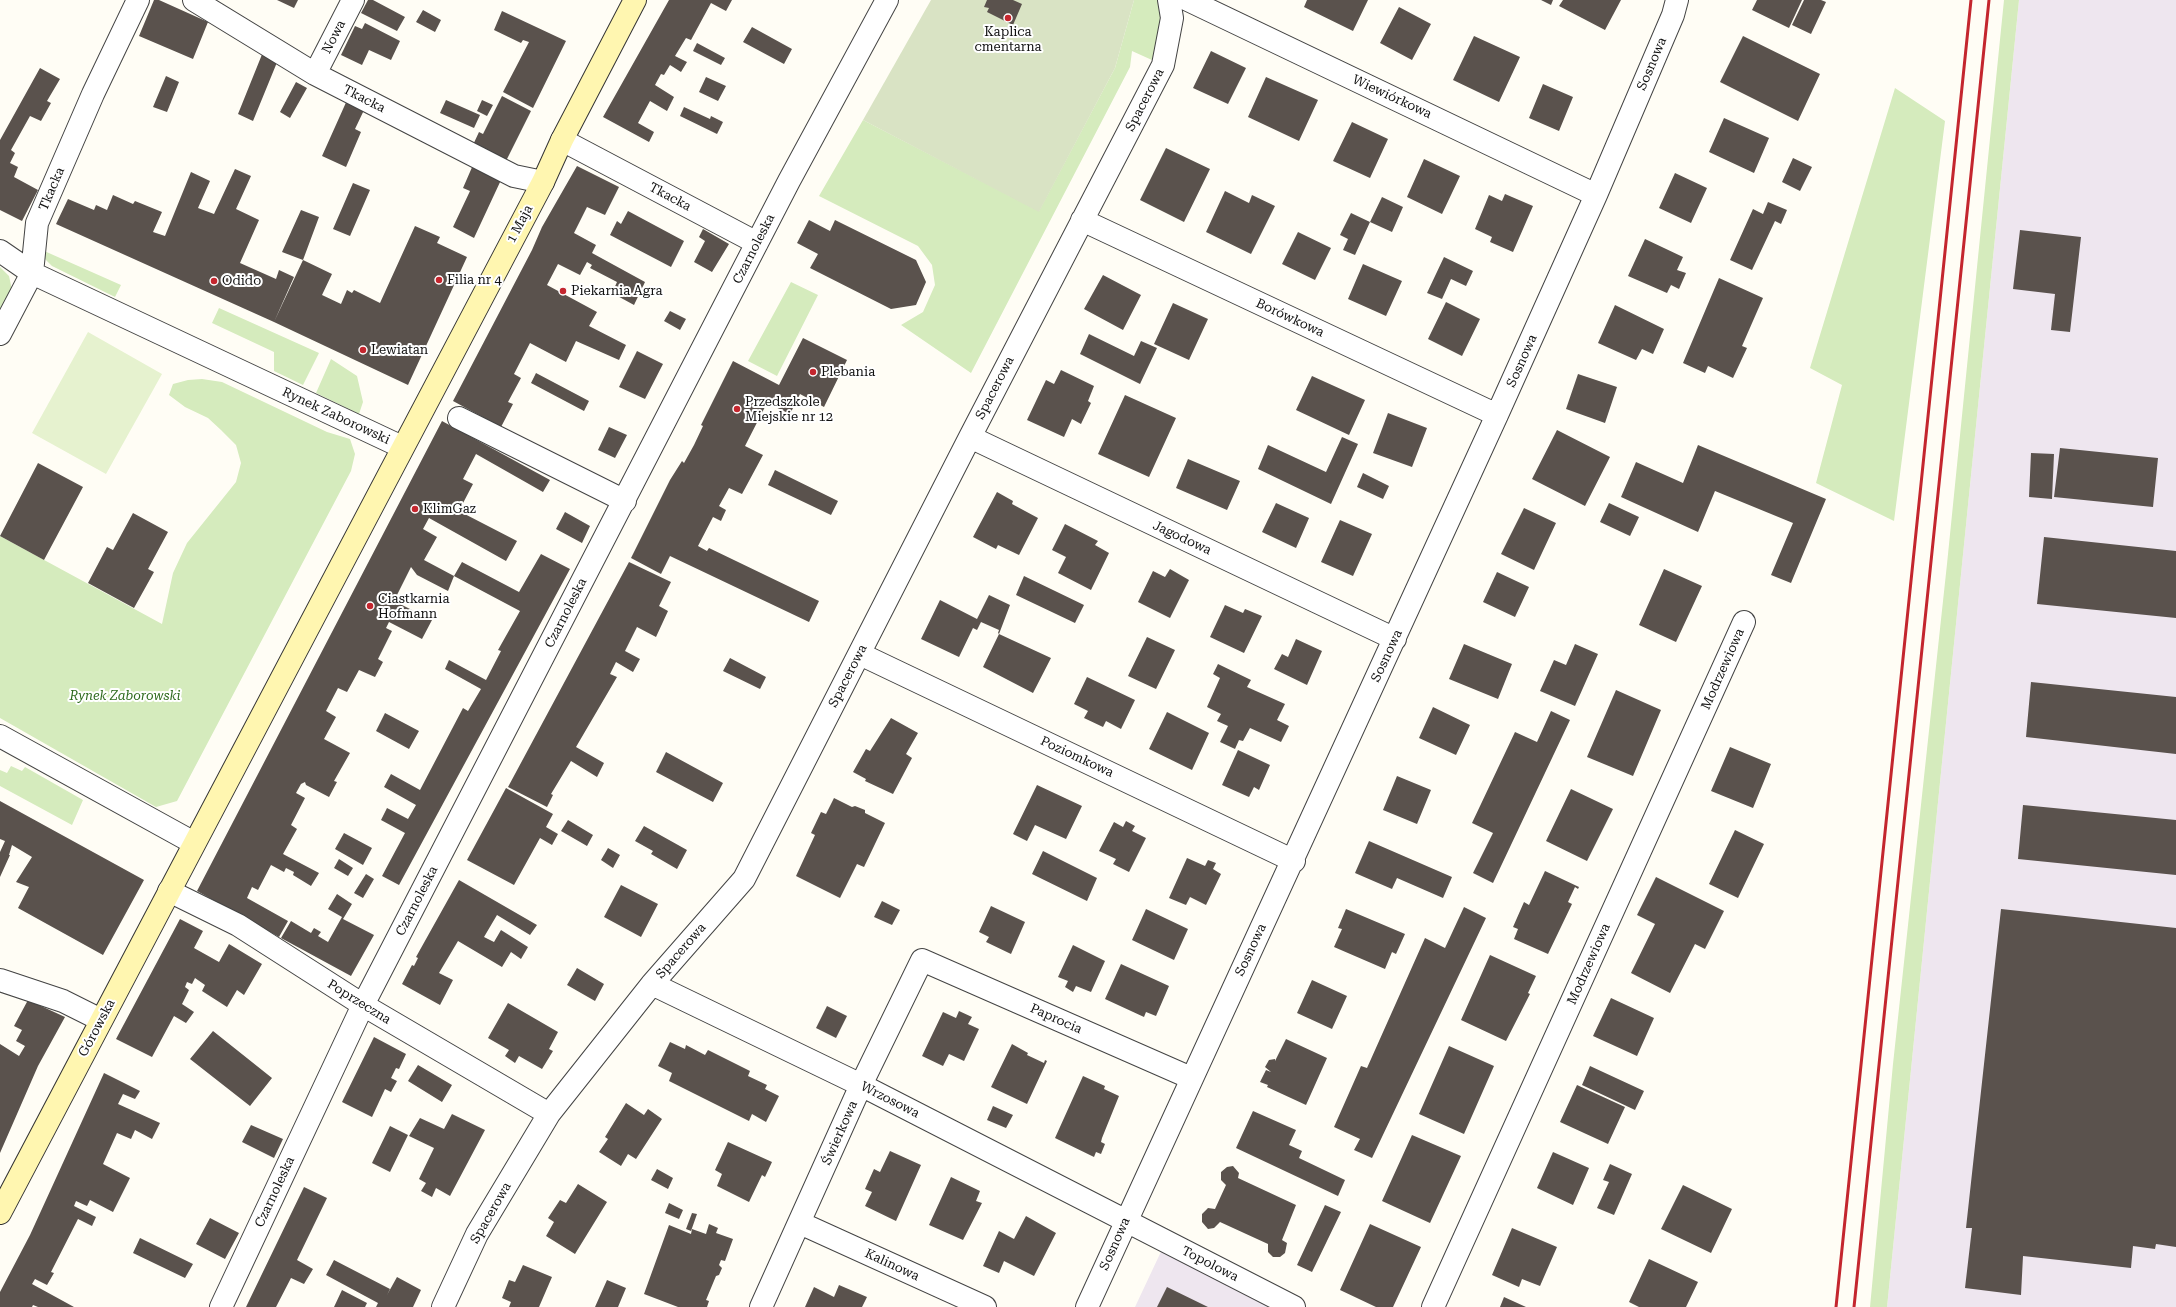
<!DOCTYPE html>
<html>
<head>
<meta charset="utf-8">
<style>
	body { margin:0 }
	canvas { display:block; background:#fffdf5 }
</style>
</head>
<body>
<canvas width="2176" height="1307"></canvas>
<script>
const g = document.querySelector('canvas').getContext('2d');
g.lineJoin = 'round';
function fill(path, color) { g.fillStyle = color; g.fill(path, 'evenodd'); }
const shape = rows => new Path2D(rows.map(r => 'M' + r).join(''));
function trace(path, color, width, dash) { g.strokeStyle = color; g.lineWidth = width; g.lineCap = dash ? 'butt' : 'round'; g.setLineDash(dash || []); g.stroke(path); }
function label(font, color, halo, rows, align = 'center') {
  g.font = font + ' "Roboto Serif",serif'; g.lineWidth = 4; g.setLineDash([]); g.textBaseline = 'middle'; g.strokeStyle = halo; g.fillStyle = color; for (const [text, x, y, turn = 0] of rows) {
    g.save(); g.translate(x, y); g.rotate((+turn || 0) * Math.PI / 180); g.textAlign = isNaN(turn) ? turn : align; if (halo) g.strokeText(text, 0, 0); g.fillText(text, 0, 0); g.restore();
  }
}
fill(shape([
	[2019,0,2176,0,2176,1307,1887,1307],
	[1166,1241,1294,1307,1135,1307]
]), '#eee6ef');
fill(shape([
	[1134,0,1169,0,1163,65,1132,51,1130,67,971,373,901,325,923,312,935,285,932,265,918,246,819,196,863,120,1039,211,1115,68],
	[2004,0,2019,0,1887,1307,1870,1307,1893,1064,1947,564],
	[1895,88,1945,121,1894,521,1816,483,1842,385,1810,368],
	[42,250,121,285,115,297,52,266,43,257],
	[0,267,9,276,12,290,0,314],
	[791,282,818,295,777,376,748,361],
	[219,308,319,353,303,385,274,371,274,352,212,323],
	[331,359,357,376,363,402,359,414,316,393],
	[202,379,222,382,327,432,350,439,355,454,351,471,177,801,156,807,0,718,0,536,162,624,173,573,187,543,236,482,241,463,236,445,221,430,208,418,185,407,169,395,173,384,188,380],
	[11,766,22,771,25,767,83,800,72,825,0,786,0,770,7,773]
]), '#d5ebbd');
fill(shape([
	[931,0,1134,0,1115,68,1039,212,863,120]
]), '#d9e3c4');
fill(shape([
	[88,332,162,374,106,474,32,433]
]), '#e6f2cf');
fill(shape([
	[154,0,159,0,208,22,193,59,139,36],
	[277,0,298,0,294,8],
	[368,0,373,0,405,17,397,31,361,13],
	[669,0,732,0,726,11,711,3,691,40,686,38,675,56,687,62,681,72,670,65,664,75,661,74,655,85,674,97,667,111,650,101,638,123,654,132,649,142,603,117],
	[987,0,1013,0,1022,4,1013,25,987,12,989,8,984,7],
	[1307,0,1368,0,1353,31,1304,7],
	[1541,0,1553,0,1551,5],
	[1563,0,1621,0,1605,30,1559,6],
	[1757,0,1802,0,1789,28,1752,10],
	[1804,0,1821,0,1826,2,1811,34,1792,25],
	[1399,7,1431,24,1412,60,1380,43],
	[423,10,441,20,435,32,416,22],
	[502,11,566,41,533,108,503,92,529,42,523,40,521,43,494,30],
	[365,23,400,41,391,60,369,50,362,65,341,55,355,26,362,29],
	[752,27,792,49,784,64,743,42],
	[1474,36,1520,57,1499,102,1453,80],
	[1743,36,1820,74,1798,121,1720,82],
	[697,43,725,58,721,65,693,51],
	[265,47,280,55,253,121,238,114],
	[1211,51,1246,68,1228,104,1193,88],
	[40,68,60,79,47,101,51,103,41,121,30,116,11,150,15,153,10,163,18,167,14,177,38,190,22,221,0,210,0,140],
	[166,76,179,82,167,112,153,107],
	[706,77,726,86,718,101,699,92],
	[1266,77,1318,100,1299,141,1248,117],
	[296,82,307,88,290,118,280,112],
	[1543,84,1573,97,1559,131,1529,118],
	[502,96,531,111,505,163,472,147,479,132,483,134],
	[348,98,365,108,355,129,361,132,346,167,322,156],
	[446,100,480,115,474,128,440,113],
	[482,100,493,105,487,116,477,111],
	[684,107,710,119,711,116,723,122,717,134,680,116],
	[1724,118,1769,138,1754,173,1709,152],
	[1352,122,1388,139,1370,178,1333,161],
	[1166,148,1210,169,1184,222,1140,200],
	[1793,158,1812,167,1800,191,1782,182],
	[1424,159,1460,176,1442,214,1407,197],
	[473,165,501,180,474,238,453,227,470,191,463,188],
	[577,166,619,187,605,215,587,207,574,233,596,245,592,253,645,282,634,305,612,293,617,282,590,268,592,265,587,262,580,275,558,264,547,285,597,312,589,326,626,345,619,360,576,341,566,362,530,343,514,374,521,378,508,402,513,404,501,427,453,401,532,250,542,227],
	[235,169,251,176,236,209,259,220,240,263,276,279,279,270,294,277,274,322,56,224,68,199,94,210,96,205,107,210,113,195,133,204,135,201,162,212,153,232,165,236,191,172,210,181,198,208,214,214],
	[1675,173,1707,188,1691,223,1659,208],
	[353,183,370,190,350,236,333,229],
	[1225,191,1249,203,1252,195,1275,206,1251,254,1206,232],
	[1505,194,1533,206,1513,252,1490,242,1492,237,1475,229,1489,195,1502,201],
	[1382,197,1403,207,1392,232,1370,222],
	[1768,202,1787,210,1781,224,1775,221,1752,270,1730,260,1753,209,1763,214],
	[301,210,319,217,303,260,282,252],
	[628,211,684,241,671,267,610,235,617,221,621,224],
	[1351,213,1370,222,1355,255,1343,250,1348,239,1340,235],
	[809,220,830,231,835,220,916,260,926,282,916,305,891,309,810,268,818,254,797,243],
	[415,226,440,237,437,243,467,257,408,385,274,322,303,260,332,274,322,295,341,304,347,290,352,293,354,290,380,303],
	[703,229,729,244,712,272,694,262,705,241,699,237],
	[2020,230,2081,237,2070,332,2051,330,2055,294,2013,289],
	[1298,232,1331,248,1315,280,1282,264],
	[1645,239,1683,257,1677,270,1686,273,1679,289,1671,285,1667,293,1628,276],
	[1444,257,1473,271,1466,286,1451,279,1442,299,1427,293],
	[1363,264,1402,281,1386,316,1348,299],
	[1103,275,1141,295,1123,330,1084,309],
	[1719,278,1763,298,1742,346,1747,348,1733,378,1708,366,1705,373,1683,363],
	[1446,302,1480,319,1462,356,1428,339],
	[1173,303,1208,319,1189,360,1154,344],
	[1615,305,1664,329,1653,354,1642,349,1636,360,1598,343],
	[670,311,686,319,680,330,664,321],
	[1089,334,1134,356,1141,341,1157,348,1140,384,1080,354],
	[803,338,847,360,824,407,800,394,790,414,767,403,745,446,763,455,742,494,729,488,719,506,726,510,721,521,713,517,698,546,707,551,709,548,819,601,809,622,670,556,661,574,631,558,670,480,682,461,684,463,694,445,703,426,701,425,733,361,779,385],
	[637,351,663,364,645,399,619,387],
	[1061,370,1094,386,1088,401,1091,403,1081,424,1072,419,1064,437,1027,420,1046,380,1054,384],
	[536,373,589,401,584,411,531,383],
	[1578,374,1617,387,1605,423,1566,409],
	[1312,376,1365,400,1349,435,1296,410],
	[1125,395,1176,418,1149,477,1098,454],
	[1388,413,1427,428,1412,467,1373,453],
	[442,421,550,480,543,492,476,454,463,479,473,484,462,505,458,503,455,509,517,541,506,561,429,518,423,529,437,537,424,560,454,576,462,562,519,592,541,554,570,569,399,885,382,876,405,833,381,820,387,808,408,819,416,805,384,787,391,774,420,790,463,708,468,711,481,689,445,669,449,660,486,680,501,651,498,650,520,611,454,576,448,591,417,575,411,567,394,601,432,620,422,639,389,622,386,628,392,631,378,659,383,662,375,677,359,670,347,692,338,688,326,711,336,717,324,739,350,753,334,781,337,782,329,797,306,785,305,782,301,784,296,793,305,798,291,825,297,829,283,854,319,873,311,886,293,875,294,872,286,868,284,872,271,865,258,890,252,887,247,898,288,921,279,937,197,891],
	[609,427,627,435,615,458,598,450],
	[1557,430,1610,457,1585,506,1532,479],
	[1342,437,1358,444,1331,504,1258,469,1268,445,1326,472],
	[1698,445,1826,499,1791,583,1771,575,1793,523,1715,491,1698,532,1621,497,1636,462,1683,483],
	[2060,448,2158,458,2153,507,2054,497],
	[2031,453,2054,454,2052,499,2029,497],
	[1188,459,1240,481,1227,510,1176,488],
	[38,463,83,487,44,560,0,536],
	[775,470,838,501,831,515,768,485],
	[1363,473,1389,486,1383,499,1357,487],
	[997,492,1013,501,1012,504,1038,518,1019,555,998,545,996,549,973,537],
	[1276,503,1309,518,1296,548,1262,532],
	[1609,503,1639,517,1630,536,1600,522],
	[1524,508,1556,523,1534,570,1501,554],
	[565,512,590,526,582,543,556,529],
	[133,513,168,532,148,569,154,572,134,608,88,583,107,547,113,550],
	[1340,520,1372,534,1353,576,1321,562],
	[1065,524,1098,541,1095,545,1109,553,1091,590,1058,573,1066,557,1052,550],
	[2044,537,2176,551,2176,618,2037,604],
	[629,562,671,582,659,606,668,611,656,637,637,627,625,651,640,659,633,672,616,662,610,674,617,677,576,747,604,763,597,777,571,761,551,794,553,795,547,807,508,787],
	[1170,569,1189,580,1170,618,1138,602,1153,571,1165,577],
	[1664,569,1702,586,1676,642,1639,625],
	[1497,572,1529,587,1515,617,1483,602],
	[1024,576,1084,605,1075,623,1016,595],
	[989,595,1010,605,999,634,998,633,999,630,981,622,977,630,973,628,959,657,921,639,940,600,977,619],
	[1225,605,1243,613,1245,609,1262,616,1244,653,1210,637],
	[999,634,1051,658,1033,693,983,667],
	[1147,637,1175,650,1156,689,1128,676],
	[1296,639,1322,651,1307,685,1274,669,1282,654,1288,657],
	[1464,644,1512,664,1498,699,1449,679],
	[1575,644,1598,654,1575,706,1540,691,1554,660,1566,665],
	[730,658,766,677,760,689,723,671],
	[1218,664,1251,680,1247,687,1285,704,1277,720,1289,726,1281,742,1250,728,1243,741,1239,740,1235,749,1220,742,1228,726,1217,721,1221,714,1207,707,1220,678,1213,674],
	[1087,677,1135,700,1121,729,1106,721,1103,727,1084,718,1088,711,1074,704],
	[2031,682,2176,697,2176,754,2026,737],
	[1616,690,1661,710,1633,776,1587,757],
	[1433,707,1470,725,1456,755,1419,738],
	[1551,711,1570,720,1493,883,1473,873,1493,833,1472,823,1515,732,1537,742],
	[1167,712,1209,733,1192,770,1149,749],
	[385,713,419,731,409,749,376,731],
	[891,718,918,733,906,754,912,758,893,794,865,781,866,779,853,772,866,749,870,751],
	[1730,747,1771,764,1753,808,1711,791],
	[1238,750,1270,765,1259,790,1254,787,1249,797,1222,785],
	[666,752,723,783,713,802,656,772],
	[1397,776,1431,790,1417,824,1383,810],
	[1037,785,1082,806,1066,839,1035,825,1027,841,1013,834],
	[506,788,553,814,546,827,558,834,552,845,540,838,514,885,467,860],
	[1571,789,1613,809,1587,861,1546,841],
	[834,798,852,807,855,806,865,810,865,813,885,823,864,867,857,864,840,898,796,876,815,835,811,833,821,812,826,814],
	[0,801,144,880,103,955,18,908,29,887,16,882,32,857,12,845,9,855,10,855,0,877,0,852,5,841,0,839],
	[2023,805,2176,820,2176,875,2018,859],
	[568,820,593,835,587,846,561,831],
	[1126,821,1135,826,1132,831,1146,838,1129,872,1113,864,1116,859,1099,851,1114,822,1123,827],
	[644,826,687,850,677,869,651,854,653,851,635,841],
	[1735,830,1764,844,1738,898,1709,884],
	[344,833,372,848,363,865,335,849],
	[1369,841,1452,877,1443,898,1397,878,1392,889,1355,873],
	[608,848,620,855,613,868,601,860],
	[1043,851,1097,878,1087,901,1032,874],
	[1187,858,1205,866,1208,860,1216,863,1213,869,1221,874,1206,905,1190,897,1186,905,1169,898],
	[339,859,353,868,348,876,334,868],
	[1545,871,1579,887,1578,889,1575,887,1568,902,1572,904,1548,954,1514,939,1518,929,1513,927,1524,902,1529,905],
	[366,874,374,879,363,898,354,893],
	[1656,877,1724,911,1705,949,1695,944,1670,993,1631,973,1655,924,1637,915],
	[459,880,537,925,530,935,497,915,484,937,494,942,501,930,528,947,521,959,511,952,502,967,458,941,439,973,453,980,440,1005,402,984,412,965,414,966,418,958,416,957],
	[621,885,658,904,641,937,604,917],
	[337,894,352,904,343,919,374,935,351,976,281,938,291,921,311,933,314,928,321,932,318,936,328,942,342,917,328,909],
	[882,901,900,910,892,925,874,917],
	[991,906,1025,922,1011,954,986,942,989,937,979,932],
	[1464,907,1486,918,1372,1158,1354,1150,1360,1139,1334,1127,1361,1066,1367,1068,1425,938,1445,948],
	[1146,909,1188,929,1174,960,1132,940],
	[1346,909,1405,934,1396,954,1392,952,1385,969,1334,947,1342,929,1338,928],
	[2001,909,2176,928,2176,1247,2156,1244,2155,1249,2133,1246,2131,1268,2023,1256,2021,1295,1965,1288,1972,1228,1966,1228],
	[180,919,203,931,194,948,219,962,229,944,262,964,244,995,237,990,227,1007,202,991,205,985,195,978,192,984,187,982,185,987,189,990,182,1004,194,1012,186,1023,174,1016,152,1057,116,1039],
	[1073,945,1105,961,1091,992,1076,986,1073,992,1065,987,1068,981,1058,977],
	[1490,955,1536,976,1528,993,1530,994,1506,1041,1461,1020],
	[1121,964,1169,986,1156,1016,1146,1012,1144,1017,1105,999],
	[577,968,604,984,595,1001,567,985],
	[1312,980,1347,996,1332,1029,1297,1013],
	[1611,998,1654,1018,1637,1056,1593,1036],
	[28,1000,65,1017,38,1066,0,1153,0,1044,19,1056,25,1046,16,1041,22,1030,14,1026],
	[508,1003,558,1032,549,1049,553,1051,542,1069,519,1056,515,1063,505,1056,509,1050,488,1038],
	[827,1006,847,1016,836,1038,816,1028],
	[959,1011,972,1017,968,1024,979,1029,964,1061,949,1054,943,1066,922,1056,943,1012,956,1018],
	[213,1031,272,1078,250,1106,190,1059],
	[374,1037,406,1054,399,1069,396,1068,391,1078,397,1081,391,1092,385,1089,372,1117,342,1102],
	[1286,1039,1327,1058,1306,1105,1267,1087,1268,1085,1260,1082,1266,1070,1271,1072,1265,1067,1269,1060,1275,1059,1275,1061],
	[670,1042,685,1049,686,1045,705,1055,708,1050,750,1071,748,1076,767,1085,765,1089,779,1096,766,1122,752,1114,749,1121,669,1081,672,1073,658,1066],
	[1012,1044,1028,1053,1027,1055,1044,1063,1045,1060,1047,1061,1027,1104,991,1087],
	[1449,1046,1494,1066,1464,1134,1419,1114],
	[418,1065,452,1085,442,1102,408,1081],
	[1590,1066,1644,1091,1635,1110,1582,1085],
	[104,1073,140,1091,135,1099,123,1094,118,1104,160,1123,152,1139,135,1130,131,1139,117,1133,103,1164,130,1178,113,1212,90,1200,87,1206,76,1201,74,1206,96,1217,92,1226,78,1219,51,1272,54,1273,47,1285,35,1279,32,1284,74,1307,38,1307,33,1305,32,1307,0,1307,0,1292,30,1235],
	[1083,1076,1105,1086,1104,1089,1119,1096,1102,1138,1101,1142,1105,1144,1101,1154,1096,1152,1094,1157,1055,1138],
	[1577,1085,1625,1107,1608,1144,1560,1122],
	[626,1103,644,1115,648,1109,662,1119,636,1159,628,1154,621,1166,599,1152,608,1139,605,1137],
	[993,1106,1013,1115,1006,1128,987,1120],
	[1253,1111,1296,1130,1289,1145,1302,1151,1299,1158,1345,1180,1338,1196,1236,1148],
	[452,1114,485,1130,450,1196,436,1188,432,1197,421,1191,426,1183,419,1179,434,1148,409,1136,420,1118,444,1129],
	[251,1125,283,1139,274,1158,242,1142],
	[390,1126,408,1135,390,1172,372,1163],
	[1412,1135,1461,1156,1430,1223,1382,1201],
	[728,1142,772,1162,765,1177,762,1175,749,1202,717,1186,722,1174,715,1170],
	[890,1151,921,1165,896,1221,865,1206,872,1192,865,1189,874,1169,880,1172],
	[1553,1152,1589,1168,1573,1205,1537,1188],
	[1610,1164,1632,1174,1614,1215,1597,1208,1609,1182,1603,1180],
	[1233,1166,1239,1173,1238,1178,1296,1205,1282,1240,1287,1243,1285,1253,1280,1257,1273,1257,1268,1252,1268,1244,1220,1222,1214,1228,1208,1229,1202,1222,1202,1214,1208,1208,1215,1209,1226,1185,1221,1180,1221,1172,1227,1167],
	[657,1169,673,1178,668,1189,651,1180],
	[951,1177,980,1191,976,1201,982,1203,963,1240,929,1225],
	[578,1184,607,1202,575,1254,546,1236,554,1222,548,1218,560,1200,566,1203],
	[1683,1185,1732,1209,1711,1253,1661,1229],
	[304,1187,327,1198,297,1260,313,1269,304,1284,291,1278,276,1307,246,1307],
	[669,1203,683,1210,679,1219,665,1213],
	[1325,1205,1341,1212,1312,1272,1297,1265],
	[692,1213,697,1214,691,1231,686,1229],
	[1026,1216,1056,1233,1034,1276,1004,1261,999,1273,983,1266,999,1231,1014,1239],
	[210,1218,239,1233,225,1259,196,1244],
	[709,1224,718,1228,716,1233,733,1239,725,1261,721,1260,719,1265,722,1268,719,1275,716,1276,706,1300,709,1301,707,1307,678,1307,644,1294,669,1225,691,1234,692,1229,706,1234],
	[1370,1224,1421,1247,1393,1307,1376,1307,1340,1290],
	[1512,1228,1557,1247,1540,1286,1522,1279,1519,1287,1492,1275],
	[140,1238,193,1264,185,1278,133,1253],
	[1649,1259,1698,1282,1686,1307,1639,1307,1629,1302],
	[334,1260,390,1289,387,1295,397,1277,421,1290,413,1307,376,1307,378,1303,326,1275],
	[523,1265,552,1277,539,1307,509,1307,511,1302,502,1298,509,1280,515,1282],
	[607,1280,626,1288,618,1307,595,1307],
	[839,1285,867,1297,862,1307,805,1307,814,1287,834,1297],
	[1167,1287,1208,1307,1157,1307],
	[342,1290,367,1303,365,1307,334,1307],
	[1504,1297,1526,1307,1500,1307]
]), '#5a524d');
const street = shape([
	[194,0,315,74,514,176,543,182],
	[1188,0,1596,195],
	[315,74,353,0],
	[562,140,757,243],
	[1082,220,1497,415],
	[0,251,32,273,402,447],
	[0,334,32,273,37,223,93,94,138,0],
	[459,418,625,501],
	[970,437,1395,639],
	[860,654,1294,861],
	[0,736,194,843],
	[169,891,238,925,363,1005,549,1114],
	[0,980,63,1001,101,1020],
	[652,984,861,1085,1294,1307],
	[800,1223,985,1307],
	[221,1307,363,1005,789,181,887,0],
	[443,1307,477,1234,549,1114,652,984,744,879,970,437,1163,65,1172,18,1169,0],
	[761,1307,861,1085,922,960,1191,1078],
	[1087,1307,1497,415,1596,195,1673,15,1677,0],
	[1433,1307,1744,622]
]);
const secondary = shape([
	[0,1213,543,182,562,140,635,0]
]);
trace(street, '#444', 24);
trace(secondary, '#333', 24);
trace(street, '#fff', 22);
trace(secondary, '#fff6b0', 22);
trace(shape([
	[1836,1307,1971,0],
	[1854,1307,1989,0]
]), '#c4262e', 3);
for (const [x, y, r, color] of [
	[1008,18,4,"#c4262e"],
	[439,280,4,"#c4262e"],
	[214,281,4,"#c4262e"],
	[563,291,4,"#c4262e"],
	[363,350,4,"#c4262e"],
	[813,372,4,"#c4262e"],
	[737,409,4,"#c4262e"],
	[415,509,4,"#c4262e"],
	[370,606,4,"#c4262e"]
]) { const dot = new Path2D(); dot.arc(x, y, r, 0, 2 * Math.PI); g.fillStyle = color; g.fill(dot); trace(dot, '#fff', 1.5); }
label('13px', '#111', '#fff', [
	["Kaplica",1008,32,"center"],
	["cmentarna",1008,47,"center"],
	["Filia nr 4",447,280],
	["Odido",222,281],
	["Piekarnia Agra",571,291],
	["Lewiatan",371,350],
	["Plebania",821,372],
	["Przedszkole",745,402],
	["Miejskie nr 12",745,417],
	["KlimGaz",423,509],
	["Ciastkarnia",378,599],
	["Hofmann",378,614]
], 'left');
label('13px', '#111', '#fff', [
	["Nowa",334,37,-63],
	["Sosnowa",1652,64,-67],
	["Wiewiórkowa",1392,97,25],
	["Tkacka",364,99,27],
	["Spacerowa",1145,100,-63],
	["Tkacka",52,189,-67],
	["Tkacka",670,197,28],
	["1 Maja",520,224,-62],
	["Czarnoleska",754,249,-63],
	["Borówkowa",1290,318,25],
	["Sosnowa",1522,361,-66],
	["Spacerowa",995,388,-63],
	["Rynek Zaborowski",336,416,25],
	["Jagodowa",1182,538,25],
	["Czarnoleska",566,613,-63],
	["Sosnowa",1387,656,-65],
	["Modrzewiowa",1723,669,-66],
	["Spacerowa",848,676,-63],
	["Poziomkowa",1077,757,25],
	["Czarnoleska",417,901,-63],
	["Sosnowa",1251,950,-65],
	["Spacerowa",681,951,-49],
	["Modrzewiowa",1589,964,-66],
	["Poprzeczna",359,1002,32],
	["Paprocia",1056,1019,24],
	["Górowska",97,1028,-62],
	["Wrzosowa",890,1100,27],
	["Świerkowa",840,1133,-66],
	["Czarnoleska",275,1192,-65],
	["Spacerowa",491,1213,-60],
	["Sosnowa",1115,1244,-66],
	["Topolowa",1210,1264,27],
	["Kalinowa",892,1265,25]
]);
label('italic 13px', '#2f6b1f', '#fff', [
	["Rynek Zaborowski",125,696]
]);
</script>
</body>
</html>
